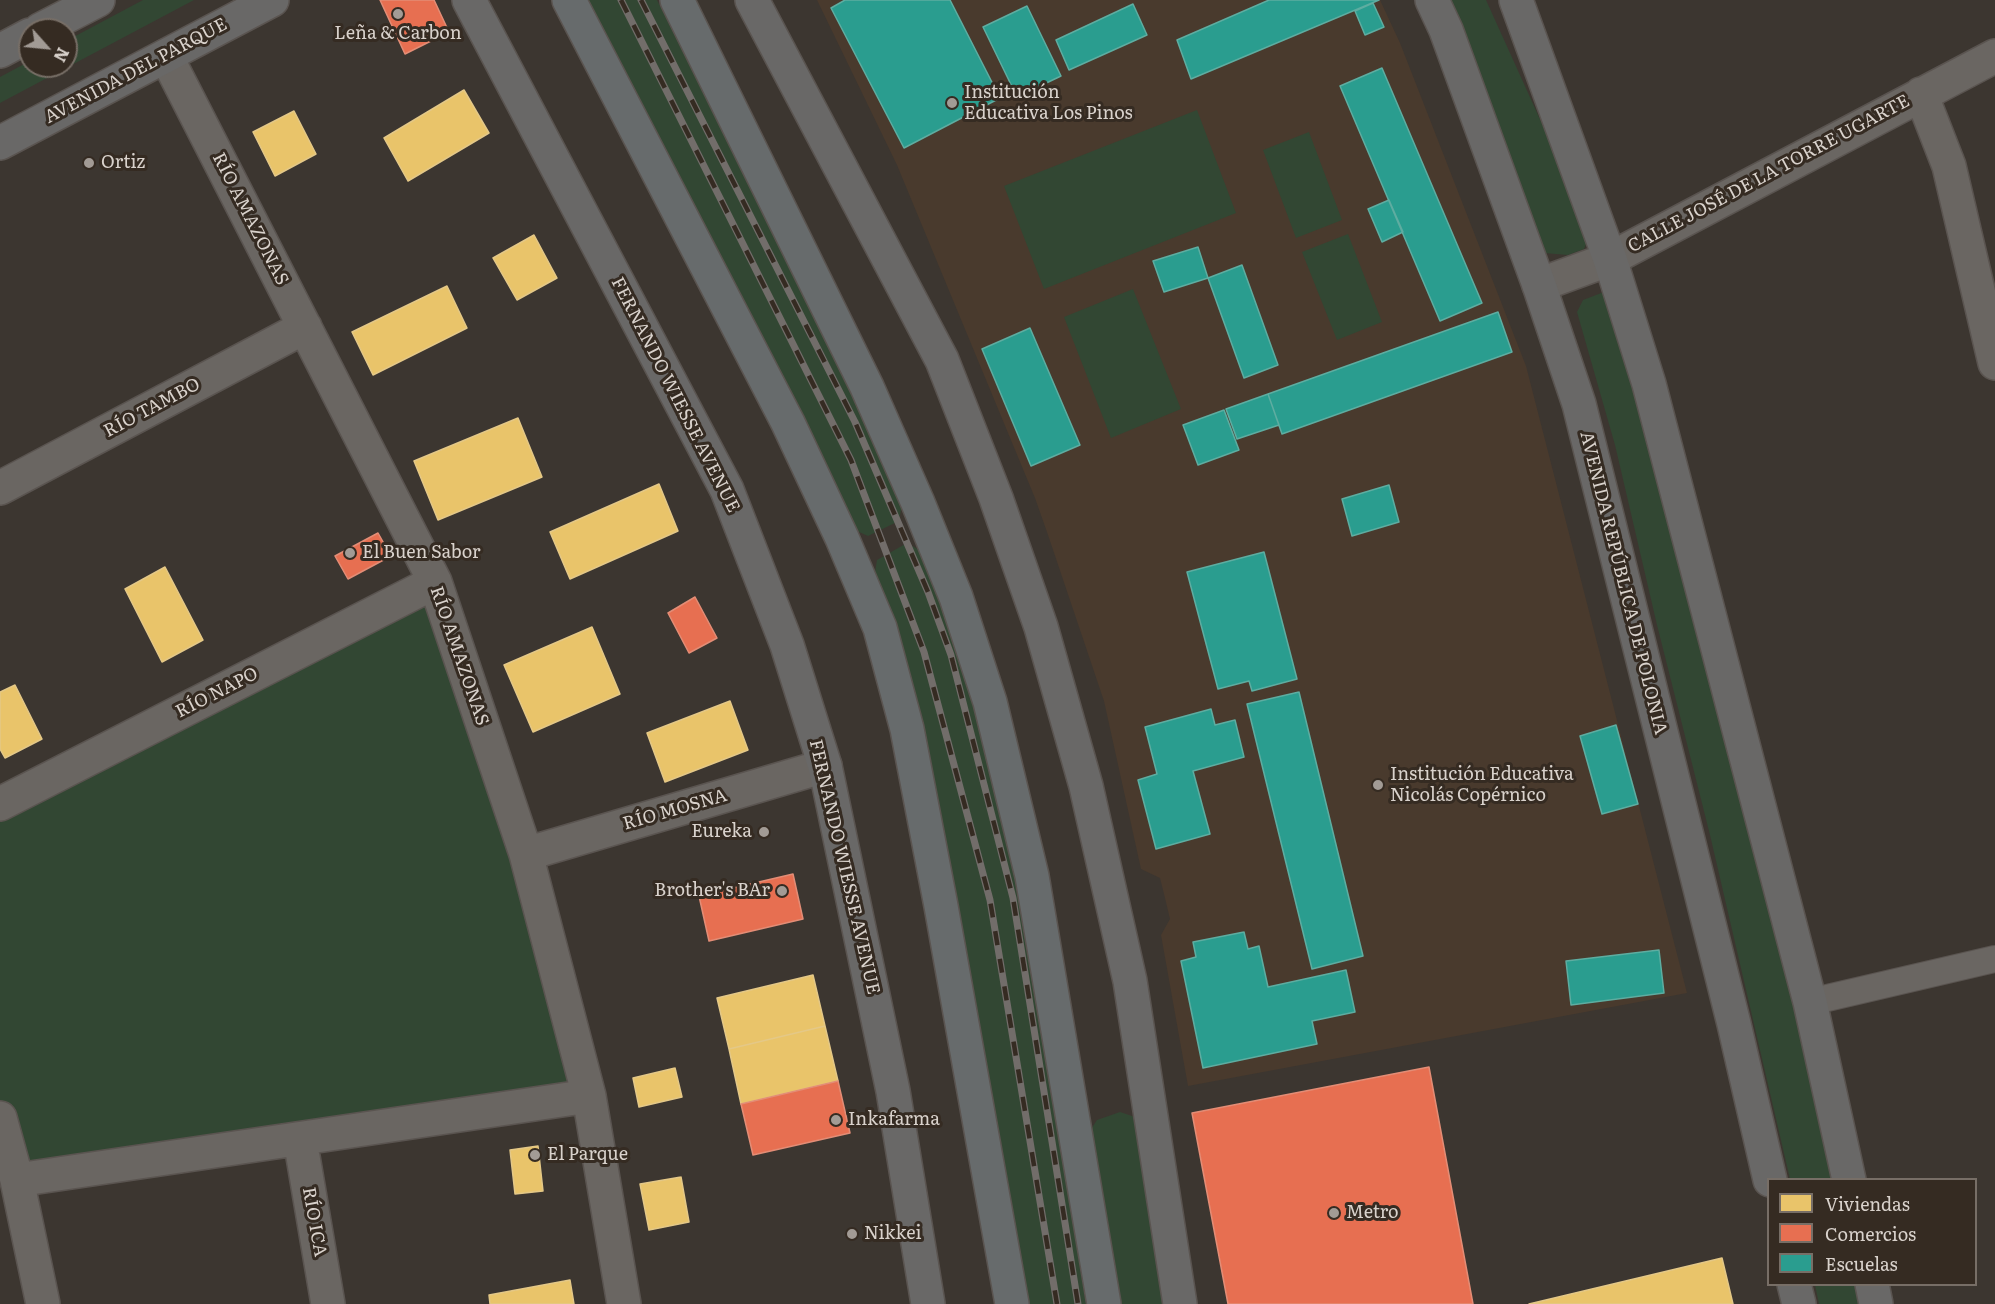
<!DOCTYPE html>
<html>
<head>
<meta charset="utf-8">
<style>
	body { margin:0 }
	#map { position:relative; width:1995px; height:1304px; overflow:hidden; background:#3c3630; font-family:Literata,serif }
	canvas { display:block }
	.legend { position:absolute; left:1767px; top:1178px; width:210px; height:108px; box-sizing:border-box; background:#352b22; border:2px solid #776e66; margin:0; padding:8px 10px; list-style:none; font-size:18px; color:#d9d2cc }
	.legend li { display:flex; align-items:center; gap:12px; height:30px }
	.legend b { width:30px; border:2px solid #776e66 }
	.north { position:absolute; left:18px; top:18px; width:60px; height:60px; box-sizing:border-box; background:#352b22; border:2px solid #776e66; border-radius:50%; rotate:117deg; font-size:16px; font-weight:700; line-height:24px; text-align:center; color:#d9d2cc }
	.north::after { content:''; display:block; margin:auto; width:21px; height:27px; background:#a29b95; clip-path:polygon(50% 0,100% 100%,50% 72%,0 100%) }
</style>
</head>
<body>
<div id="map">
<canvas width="1995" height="1304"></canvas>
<ul class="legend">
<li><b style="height:16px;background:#e9c46a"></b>Viviendas</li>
<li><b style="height:16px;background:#e76f51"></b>Comercios</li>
<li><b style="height:16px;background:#2a9d8f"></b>Escuelas</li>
</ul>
<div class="north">N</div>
</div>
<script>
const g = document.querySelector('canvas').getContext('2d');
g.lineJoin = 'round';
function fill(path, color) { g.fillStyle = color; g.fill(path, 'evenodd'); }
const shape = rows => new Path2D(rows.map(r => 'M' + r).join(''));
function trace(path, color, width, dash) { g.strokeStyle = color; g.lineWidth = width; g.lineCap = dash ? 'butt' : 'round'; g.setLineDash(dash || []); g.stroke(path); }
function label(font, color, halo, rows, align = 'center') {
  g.font = font + ' Literata,serif'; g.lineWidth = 6; g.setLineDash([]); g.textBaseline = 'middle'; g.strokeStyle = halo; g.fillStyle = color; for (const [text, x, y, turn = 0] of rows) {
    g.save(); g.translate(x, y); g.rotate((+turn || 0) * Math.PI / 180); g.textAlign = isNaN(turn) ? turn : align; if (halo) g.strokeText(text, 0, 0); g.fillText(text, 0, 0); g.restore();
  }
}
fill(shape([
	[817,0,1380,0,1400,43,1526,366,1687,993,1188,1086,1161,935,1170,919,1165,898,1160,878,1141,869,1104,701,1047,532,1035,498,897,165]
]), '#493a2d');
fill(shape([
	[143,0,194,0,0,103,0,77,30,61,30,66,66,66,66,41],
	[584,0,657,0,851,390,902,504,899,521,868,536,857,531,801,412],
	[1438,0,1486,0,1591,232,1584,249,1568,255,1544,253],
	[1197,110,1236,213,1044,289,1004,186],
	[1309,132,1342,220,1296,238,1263,150],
	[1348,234,1382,322,1337,340,1302,252],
	[1133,289,1181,409,1111,438,1064,317],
	[1604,292,1621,296,1838,1179,1790,1179,1710,835,1657,625,1615,445,1577,312,1583,300],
	[907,543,923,552,942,596,974,707,1017,875,1086,1304,1025,1304,889,611,875,572,877,560],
	[435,582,589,1096,17,1180,0,1118,0,804],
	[1120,1112,1135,1117,1164,1304,1116,1304,1088,1134,1097,1120],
	[1815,1285,1863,1285,1868,1304,1819,1304]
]), '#324733');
const homes = shape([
	[464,90,489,133,408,181,384,138,464,90],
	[294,111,316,154,275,176,253,132,294,111],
	[534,235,557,278,517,300,493,258,534,235],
	[447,286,467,328,373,375,352,332,447,286],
	[518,418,542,477,438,520,414,461,518,418],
	[659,484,678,531,570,579,550,532,659,484],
	[165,567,203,640,162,662,125,589,165,567],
	[592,627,620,694,533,732,504,665,592,627],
	[15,685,42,739,5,758,0,749,0,692,15,685],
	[730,701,748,750,665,782,647,733,730,701],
	[813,975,825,1026,729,1049,717,998,813,975],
	[825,1026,838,1081,741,1104,729,1049,825,1026],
	[675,1068,682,1097,639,1107,633,1078,675,1068],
	[538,1146,543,1191,515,1194,510,1150,538,1146],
	[681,1177,689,1222,649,1230,640,1184,681,1177],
	[1722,1258,1733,1304,1529,1304,1722,1258],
	[570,1280,574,1304,490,1304,489,1295,570,1280]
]);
fill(homes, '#e9c46a');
trace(homes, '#e4c887', 1.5);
const shops = shape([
	[380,0,434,0,449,32,405,54,380,0],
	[378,533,391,556,348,579,335,556,378,533],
	[695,597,717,638,689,653,668,613,695,597],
	[793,874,803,919,709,941,699,896,793,874],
	[1429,1067,1473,1304,1228,1304,1192,1113,1429,1067],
	[838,1081,850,1133,753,1155,741,1104,838,1081]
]);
fill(shops, '#e76f51');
trace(shops, '#e38d76', 1.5);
const schools = shape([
	[845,0,950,0,1000,98,904,148,831,8,845,0],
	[1269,0,1379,0,1191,79,1177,40,1269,0],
	[1373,3,1384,27,1365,35,1355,11,1373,3],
	[1133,4,1147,35,1069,70,1056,40,1133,4],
	[1027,6,1061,76,1017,97,983,27,1027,6],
	[1382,68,1482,303,1440,321,1340,86,1382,68],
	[1389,200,1403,232,1382,242,1368,209,1389,200],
	[1198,247,1208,278,1164,292,1153,261,1198,247],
	[1242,265,1278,365,1244,378,1208,278,1242,265],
	[1498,312,1512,352,1282,434,1268,394,1498,312],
	[1030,328,1080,445,1031,466,982,349,1030,328],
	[1268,394,1279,425,1237,439,1226,409,1268,394],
	[1224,410,1239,450,1198,465,1183,425,1224,410],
	[1389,485,1399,522,1352,536,1342,499,1389,485],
	[1264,552,1297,679,1252,691,1249,681,1218,689,1187,572,1264,552],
	[1299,692,1363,956,1312,969,1247,704,1299,692],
	[1211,709,1215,725,1235,720,1244,757,1193,771,1210,834,1156,849,1138,780,1157,774,1145,727,1211,709],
	[1616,725,1638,804,1602,814,1580,736,1616,725],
	[1244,932,1248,949,1259,946,1268,987,1346,970,1355,1012,1312,1021,1317,1044,1203,1068,1181,961,1196,957,1193,942,1244,932],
	[1659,950,1664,993,1571,1005,1566,961,1659,950]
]);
fill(schools, '#2a9d8f');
trace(schools, '#5eada1', 1.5);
const pedestrian = shape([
	[1810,1002,1995,959]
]);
const minor = shape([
	[166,56,435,582,526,854,589,1096,624,1304],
	[1921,94,1949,166,1995,363],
	[1539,285,1610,259,1995,56],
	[0,488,305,327],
	[0,804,435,582],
	[526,854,825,766],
	[0,1118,17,1180,43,1304],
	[300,1139,328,1304],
	[17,1180,589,1096]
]);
const secondary = shape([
	[469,0,727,490,787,645,825,766,893,1091,928,1304],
	[752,0,942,360,996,498,1041,627,1086,786,1130,981,1180,1304],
	[1432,0,1446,30,1539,285,1579,404,1734,1024,1770,1180],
	[1516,0,1610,259,1649,384,1810,1002,1849,1180],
	[40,30,98,0],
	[0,51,30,35],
	[0,143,272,0],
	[1794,1284,1799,1304],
	[1872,1284,1876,1304]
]);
const primary = shape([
	[569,0,788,423,842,538,880,628,907,729,941,906,1012,1304],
	[677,0,867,387,918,503,956,597,990,702,1032,876,1104,1304]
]);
trace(pedestrian, '#5a5450', 28);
trace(minor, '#5a5450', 36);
trace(secondary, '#5a5450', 36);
trace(primary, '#5a5450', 36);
trace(pedestrian, '#6a6662', 26);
trace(minor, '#6a6662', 33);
trace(secondary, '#696867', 33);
trace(primary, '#676b6c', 33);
const rail = shape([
	[621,0,851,460,924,652,990,900,1057,1304],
	[641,0,855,422,928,592,951,655,1013,898,1078,1304]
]);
trace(rail, '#726d6a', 7);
trace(rail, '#352b22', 4.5, [14]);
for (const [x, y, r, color] of [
	[398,14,6,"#a29b95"],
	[952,103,6,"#a29b95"],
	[89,163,6,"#a29b95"],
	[350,553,6,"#a29b95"],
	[1378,785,6,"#a29b95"],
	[764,832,6,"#a29b95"],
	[782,891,6,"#a29b95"],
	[836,1120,6,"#a29b95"],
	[535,1155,6,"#a29b95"],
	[1334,1213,6,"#a29b95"],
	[852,1234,6,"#a29b95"]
]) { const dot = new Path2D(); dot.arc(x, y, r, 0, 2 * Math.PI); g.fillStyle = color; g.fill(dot); trace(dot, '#352b22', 2); }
label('18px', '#d9d2cc', '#352b22', [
	["Leña & Carbon",398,34,"center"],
	["Institución",964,93],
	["Educativa Los Pinos",964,114],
	["Ortiz",101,163],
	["El Buen Sabor",362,553],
	["Institución Educativa",1390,775],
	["Nicolás Copérnico",1390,796],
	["Eureka",752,832,"right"],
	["Brother's BAr",770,891,"right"],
	["Inkafarma",848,1120],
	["El Parque",547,1155],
	["Metro",1346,1213],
	["Nikkei",864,1234]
], 'left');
label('18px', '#d9d2cc', '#352b22', [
	["AVENIDA DEL PARQUE",136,71,-28],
	["CALLE JOSÉ DE LA TORRE UGARTE",1769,174,-28],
	["RÍO AMAZONAS",250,219,63],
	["FERNANDO WIESSE AVENUE",675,395,63],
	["RÍO TAMBO",152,408,-28],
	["AVENIDA REPÚBLICA DE POLONIA",1623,583,76],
	["RÍO AMAZONAS",459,656,71],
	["RÍO NAPO",217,693,-27],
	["RÍO MOSNA",675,810,-16],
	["FERNANDO WIESSE AVENUE",844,867,77],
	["RÍO ICA",314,1222,80]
]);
</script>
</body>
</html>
